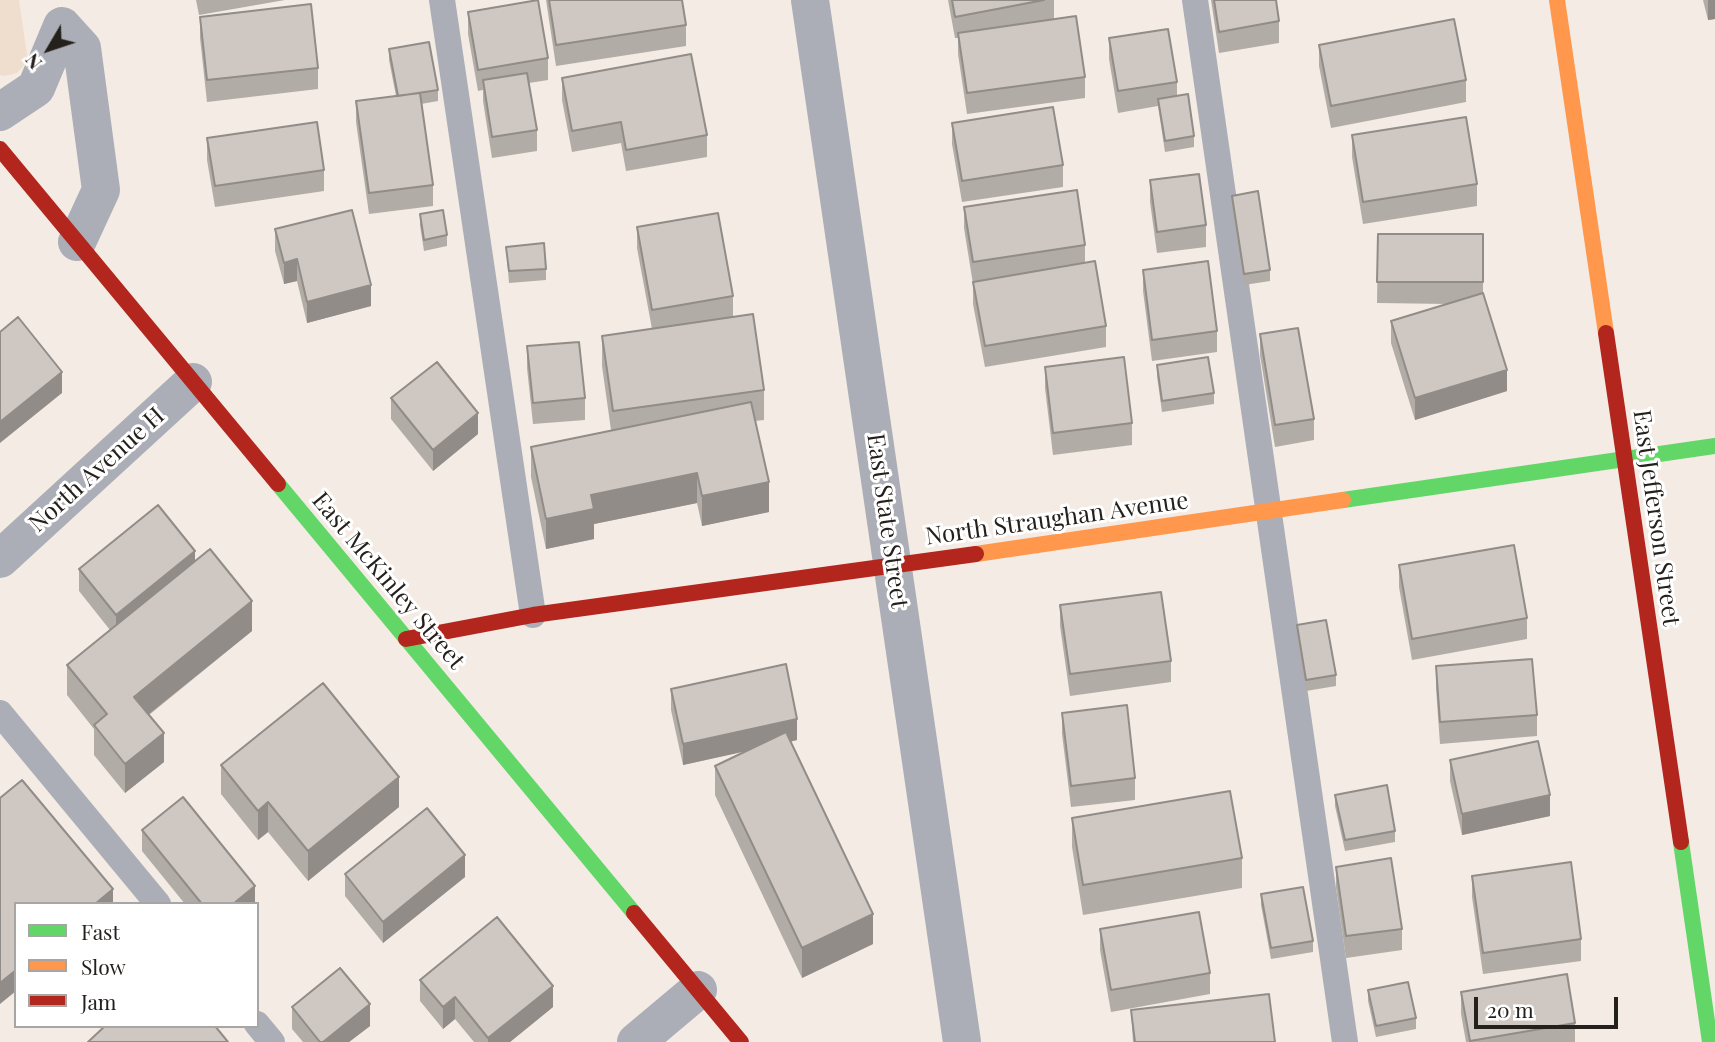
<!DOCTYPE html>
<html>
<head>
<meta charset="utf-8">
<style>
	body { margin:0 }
	#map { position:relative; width:1715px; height:1042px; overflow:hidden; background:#f3ebe4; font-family:"Playfair Display",serif }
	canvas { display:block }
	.legend { position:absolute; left:14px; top:902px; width:245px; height:126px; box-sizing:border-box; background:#fff; border:2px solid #a7a6a4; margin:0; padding:9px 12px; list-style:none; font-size:21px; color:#24201b }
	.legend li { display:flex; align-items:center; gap:14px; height:35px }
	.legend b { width:35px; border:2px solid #a7a6a4 }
	.north { position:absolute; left:14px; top:14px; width:70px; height:70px; -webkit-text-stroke:5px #fff; paint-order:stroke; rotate:231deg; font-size:19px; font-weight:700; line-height:28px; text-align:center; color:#24201b }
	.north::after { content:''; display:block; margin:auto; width:24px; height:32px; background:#24201b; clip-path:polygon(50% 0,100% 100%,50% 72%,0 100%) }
	.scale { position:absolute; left:1474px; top:997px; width:144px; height:32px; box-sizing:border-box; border:4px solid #24201b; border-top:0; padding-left:9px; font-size:21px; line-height:24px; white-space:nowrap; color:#24201b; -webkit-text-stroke:5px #fff; paint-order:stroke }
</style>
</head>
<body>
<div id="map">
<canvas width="1715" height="1042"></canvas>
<ul class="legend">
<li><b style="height:9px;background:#63d668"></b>Fast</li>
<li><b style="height:9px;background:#ff974d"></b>Slow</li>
<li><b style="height:9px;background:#b3261e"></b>Jam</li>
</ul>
<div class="north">N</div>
<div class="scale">20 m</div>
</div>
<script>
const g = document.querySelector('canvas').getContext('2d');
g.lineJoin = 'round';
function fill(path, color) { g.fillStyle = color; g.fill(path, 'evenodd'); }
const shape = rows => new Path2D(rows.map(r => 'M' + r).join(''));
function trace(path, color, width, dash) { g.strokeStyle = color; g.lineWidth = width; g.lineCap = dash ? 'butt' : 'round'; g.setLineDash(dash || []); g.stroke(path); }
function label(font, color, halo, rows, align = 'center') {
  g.font = font + ' "Playfair Display",serif'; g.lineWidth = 6; g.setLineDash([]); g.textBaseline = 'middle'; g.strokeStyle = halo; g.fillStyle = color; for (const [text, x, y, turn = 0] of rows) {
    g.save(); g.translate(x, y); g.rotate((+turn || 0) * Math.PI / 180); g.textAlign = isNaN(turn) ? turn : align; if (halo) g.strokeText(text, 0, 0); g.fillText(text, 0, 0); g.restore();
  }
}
fill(shape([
	[0,0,19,0,28,61,17,73,4,76,0,75]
]), '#efdecd');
trace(shape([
	[442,0,533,615],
	[1195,0,1345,1042],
	[0,713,158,904],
	[257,1024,272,1042]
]), '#abaeb6', 26);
trace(shape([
	[810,0,962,1042],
	[0,112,36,88,62,26,82,48,101,190,77,242],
	[0,559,193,382],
	[636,1042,698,990]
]), '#abaeb6', 38);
trace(shape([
	[278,484,634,913],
	[1343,500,1715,446],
	[1681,842,1710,1042]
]), '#63d668', 16);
trace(shape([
	[1557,0,1606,333],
	[976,554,1343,500]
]), '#ff974d', 16);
trace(shape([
	[0,149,278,484],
	[1606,333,1681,842],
	[406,639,533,615,976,554],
	[634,913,741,1042]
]), '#b3261e', 16);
fill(shape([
	[196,0,285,0,199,15],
	[546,0,682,0,686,25,686,46,556,66],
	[948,0,1054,0,1054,19,1085,77,1085,98,967,114,958,54,958,38,955,38],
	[1211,0,1276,0,1279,21,1279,43,1219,53],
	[1703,0,1715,0,1715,19,1708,20],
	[468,12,548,58,548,80,529,83,537,130,537,151,492,158,483,101,483,90,478,91,468,34],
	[200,17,318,68,318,89,207,102,200,38],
	[1109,38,1177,82,1177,96,1194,136,1194,147,1165,152,1158,106,1118,113,1109,59],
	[1319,45,1466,80,1466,102,1331,128,1319,66],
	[389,49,438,90,438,101,421,104,433,185,433,206,369,214,356,122,356,101,396,96,389,60],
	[562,78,707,135,707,157,626,171,621,143,572,152,562,100],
	[952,123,1063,165,1063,187,962,202,952,144],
	[1352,135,1477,184,1477,206,1363,224,1352,157],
	[207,138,324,170,324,191,215,207,207,160],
	[1150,180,1206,225,1206,247,1157,253,1150,202],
	[1232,196,1270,270,1270,281,1244,285,1232,207],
	[964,207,1085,245,1085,263,1106,326,1106,347,985,367,973,304,973,283,973,284,964,228],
	[420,214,447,235,447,246,424,251,420,225],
	[637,227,733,296,733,317,764,390,764,420,755,421,769,512,702,526,697,503,594,524,594,539,546,549,531,477,531,447,611,430,602,366,602,336,652,329,637,248],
	[275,229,371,306,307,323,297,281,284,284,275,251],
	[1378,234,1483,234,1483,295,1507,391,1415,420,1391,343,1391,321,1449,304,1377,303],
	[506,247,546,269,546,280,509,283],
	[1143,270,1217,331,1217,352,1152,361,1143,291],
	[1260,334,1314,419,1314,440,1275,447,1260,355],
	[527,346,585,398,585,420,533,424,527,368],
	[1157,365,1214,393,1214,404,1162,412,1157,376],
	[1045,367,1132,423,1132,445,1053,455,1045,388],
	[391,398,478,434,433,471,391,419],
	[195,561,252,631,149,715,164,762,125,793,94,755,94,729,67,695,67,665,110,630,79,591,79,569],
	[1399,565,1527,618,1527,639,1412,660,1399,587],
	[1060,605,1171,661,1171,682,1070,696,1060,626],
	[1297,625,1336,675,1336,686,1306,691,1297,636],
	[1436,666,1537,715,1537,736,1440,744,1436,688],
	[671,689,797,740,790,742,873,944,802,978,715,795,715,766,745,751,683,765,671,710],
	[1062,713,1135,778,1135,800,1071,807,1062,734],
	[1450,760,1550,816,1462,835,1450,781],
	[221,765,399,807,308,881,268,832,258,840,221,794],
	[1335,795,1395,831,1395,842,1345,851,1335,806],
	[1072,818,1242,858,1242,888,1083,915,1072,847],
	[142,830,255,904,185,904,142,851],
	[1336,867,1402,929,1402,950,1346,958,1336,888],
	[345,874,465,877,383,943,345,896],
	[1472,876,1581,939,1581,961,1483,974,1472,897],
	[1261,894,1313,941,1313,952,1271,959,1261,905],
	[1100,929,1210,973,1210,994,1111,1012,1100,950],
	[420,980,553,1007,510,1042,474,1042,455,1019,443,1029,420,1001],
	[1368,990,1416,1018,1416,1029,1376,1037,1368,1001],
	[1461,992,1575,1023,1575,1042,1466,1042,1461,1014],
	[292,1007,370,1026,349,1042,303,1042,292,1029],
	[1131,1010,1275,1042,1133,1042]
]), '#b2aca7');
fill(shape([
	[1708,0,1715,0,1715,19,1708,20],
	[297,259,297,281,284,284,284,263],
	[371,285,371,306,307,323,307,302],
	[1507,370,1507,391,1415,420,1415,398],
	[62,372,62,393,0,443,0,422],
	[478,413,478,434,433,471,433,450],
	[697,473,697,503,594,524,594,539,546,549,546,519,591,495],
	[769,482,769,512,702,526,702,496],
	[195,551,195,572,116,637,116,615],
	[252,601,252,631,134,726,134,697],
	[797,719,797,740,683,765,683,744],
	[164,733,164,762,125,793,125,764],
	[399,777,399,807,308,881,308,851],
	[1550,795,1550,816,1462,835,1462,814],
	[268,802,268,832,258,840,258,811],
	[465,855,465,877,383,943,383,922],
	[255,886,255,904,233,904],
	[113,889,113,904,95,904],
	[873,914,873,944,802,978,802,948],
	[16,970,16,991,0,1004,0,983],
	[553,986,553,1007,510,1042,488,1042,488,1038],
	[455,997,455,1019,443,1029,443,1007],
	[370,1004,370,1026,349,1042,323,1042]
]), '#918c88');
const building = shape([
	[538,0,548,58,478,70,468,12,538,0],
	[549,0,682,0,686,25,556,45,549,0],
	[952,0,1044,0,955,17,952,0],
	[1214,0,1276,0,1279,21,1219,32,1214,0],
	[311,4,318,68,207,80,200,17,311,4],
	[1076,16,1085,77,967,93,958,33,1076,16],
	[1454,19,1466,80,1331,106,1319,45,1454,19],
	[1168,29,1177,82,1118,91,1109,38,1168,29],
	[429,42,438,90,398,96,389,49,429,42],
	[691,54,707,135,626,150,621,122,572,131,562,78,691,54],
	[527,73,537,130,492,137,483,80,527,73],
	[420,93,433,185,369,193,356,101,420,93],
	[1188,94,1194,136,1165,141,1158,99,1188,94],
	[1053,107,1063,165,962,181,952,123,1053,107],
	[1466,117,1477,184,1363,202,1352,135,1466,117],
	[317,122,324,170,215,186,207,138,317,122],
	[1199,174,1206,225,1157,232,1150,180,1199,174],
	[1077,190,1085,245,973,262,964,207,1077,190],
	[1258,191,1270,270,1244,274,1232,196,1258,191],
	[352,210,371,285,307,302,297,259,284,263,275,229,352,210],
	[443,210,447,235,424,240,420,214,443,210],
	[718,213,733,296,652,310,637,227,718,213],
	[1378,234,1483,234,1483,282,1377,282,1378,234],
	[544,243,546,269,509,271,506,247,544,243],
	[1095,261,1106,326,985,346,973,282,1095,261],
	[1208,261,1217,331,1152,340,1143,270,1208,261],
	[1483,293,1507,370,1415,398,1391,321,1483,293],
	[753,314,764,390,613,411,602,336,753,314],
	[18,317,62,372,0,422,0,332,18,317],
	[1298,328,1314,419,1275,425,1260,334,1298,328],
	[579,342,585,398,533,403,527,346,579,342],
	[1124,357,1132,423,1053,433,1045,367,1124,357],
	[1208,357,1214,393,1162,401,1157,365,1208,357],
	[437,362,478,413,433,450,391,398,437,362],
	[751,402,769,482,702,496,697,473,591,495,594,509,546,519,531,447,751,402],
	[158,505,195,551,116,615,79,569,158,505],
	[1514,545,1527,618,1412,639,1399,565,1514,545],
	[210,549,252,601,134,697,164,733,125,764,94,725,107,714,67,665,210,549],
	[1161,592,1171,661,1070,674,1060,605,1161,592],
	[1326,620,1336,675,1306,680,1297,625,1326,620],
	[1532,659,1537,715,1440,722,1436,666,1532,659],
	[786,664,797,719,683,744,671,689,786,664],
	[323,683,399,777,308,851,268,802,258,811,221,765,323,683],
	[1127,705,1135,778,1071,786,1062,713,1127,705],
	[786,732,873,914,802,948,715,766,786,732],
	[1538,741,1550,795,1462,814,1450,760,1538,741],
	[22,780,113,889,95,904,16,904,16,970,0,983,0,798,22,780],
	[1387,785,1395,831,1345,840,1335,795,1387,785],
	[1230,791,1242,858,1083,885,1072,818,1230,791],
	[183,797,255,886,233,904,202,904,142,830,183,797],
	[427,808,465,855,383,922,345,874,427,808],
	[1391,858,1402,929,1346,936,1336,867,1391,858],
	[1571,862,1581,939,1483,953,1472,876,1571,862],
	[1303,887,1313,941,1271,948,1261,894,1303,887],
	[1199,912,1210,973,1111,990,1100,929,1199,912],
	[497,917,553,986,488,1038,455,997,443,1007,420,980,497,917],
	[340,968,370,1004,323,1042,320,1042,292,1007,340,968],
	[1567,974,1575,1023,1470,1041,1461,992,1567,974],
	[1408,982,1416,1018,1376,1026,1368,990,1408,982],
	[1269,994,1275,1042,1135,1042,1131,1010,1269,994],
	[105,1026,215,1026,228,1042,88,1042,105,1026]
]);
fill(building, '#cfc8c2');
trace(building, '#918c88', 2);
label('24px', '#24201b', '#fff', [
	["North Avenue H",97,470,-42],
	["East Jefferson Street",1656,518,82],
	["North Straughan Avenue",1057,519,-8],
	["East State Street",887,521,82],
	["East McKinley Street",388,581,50]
]);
</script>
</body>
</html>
